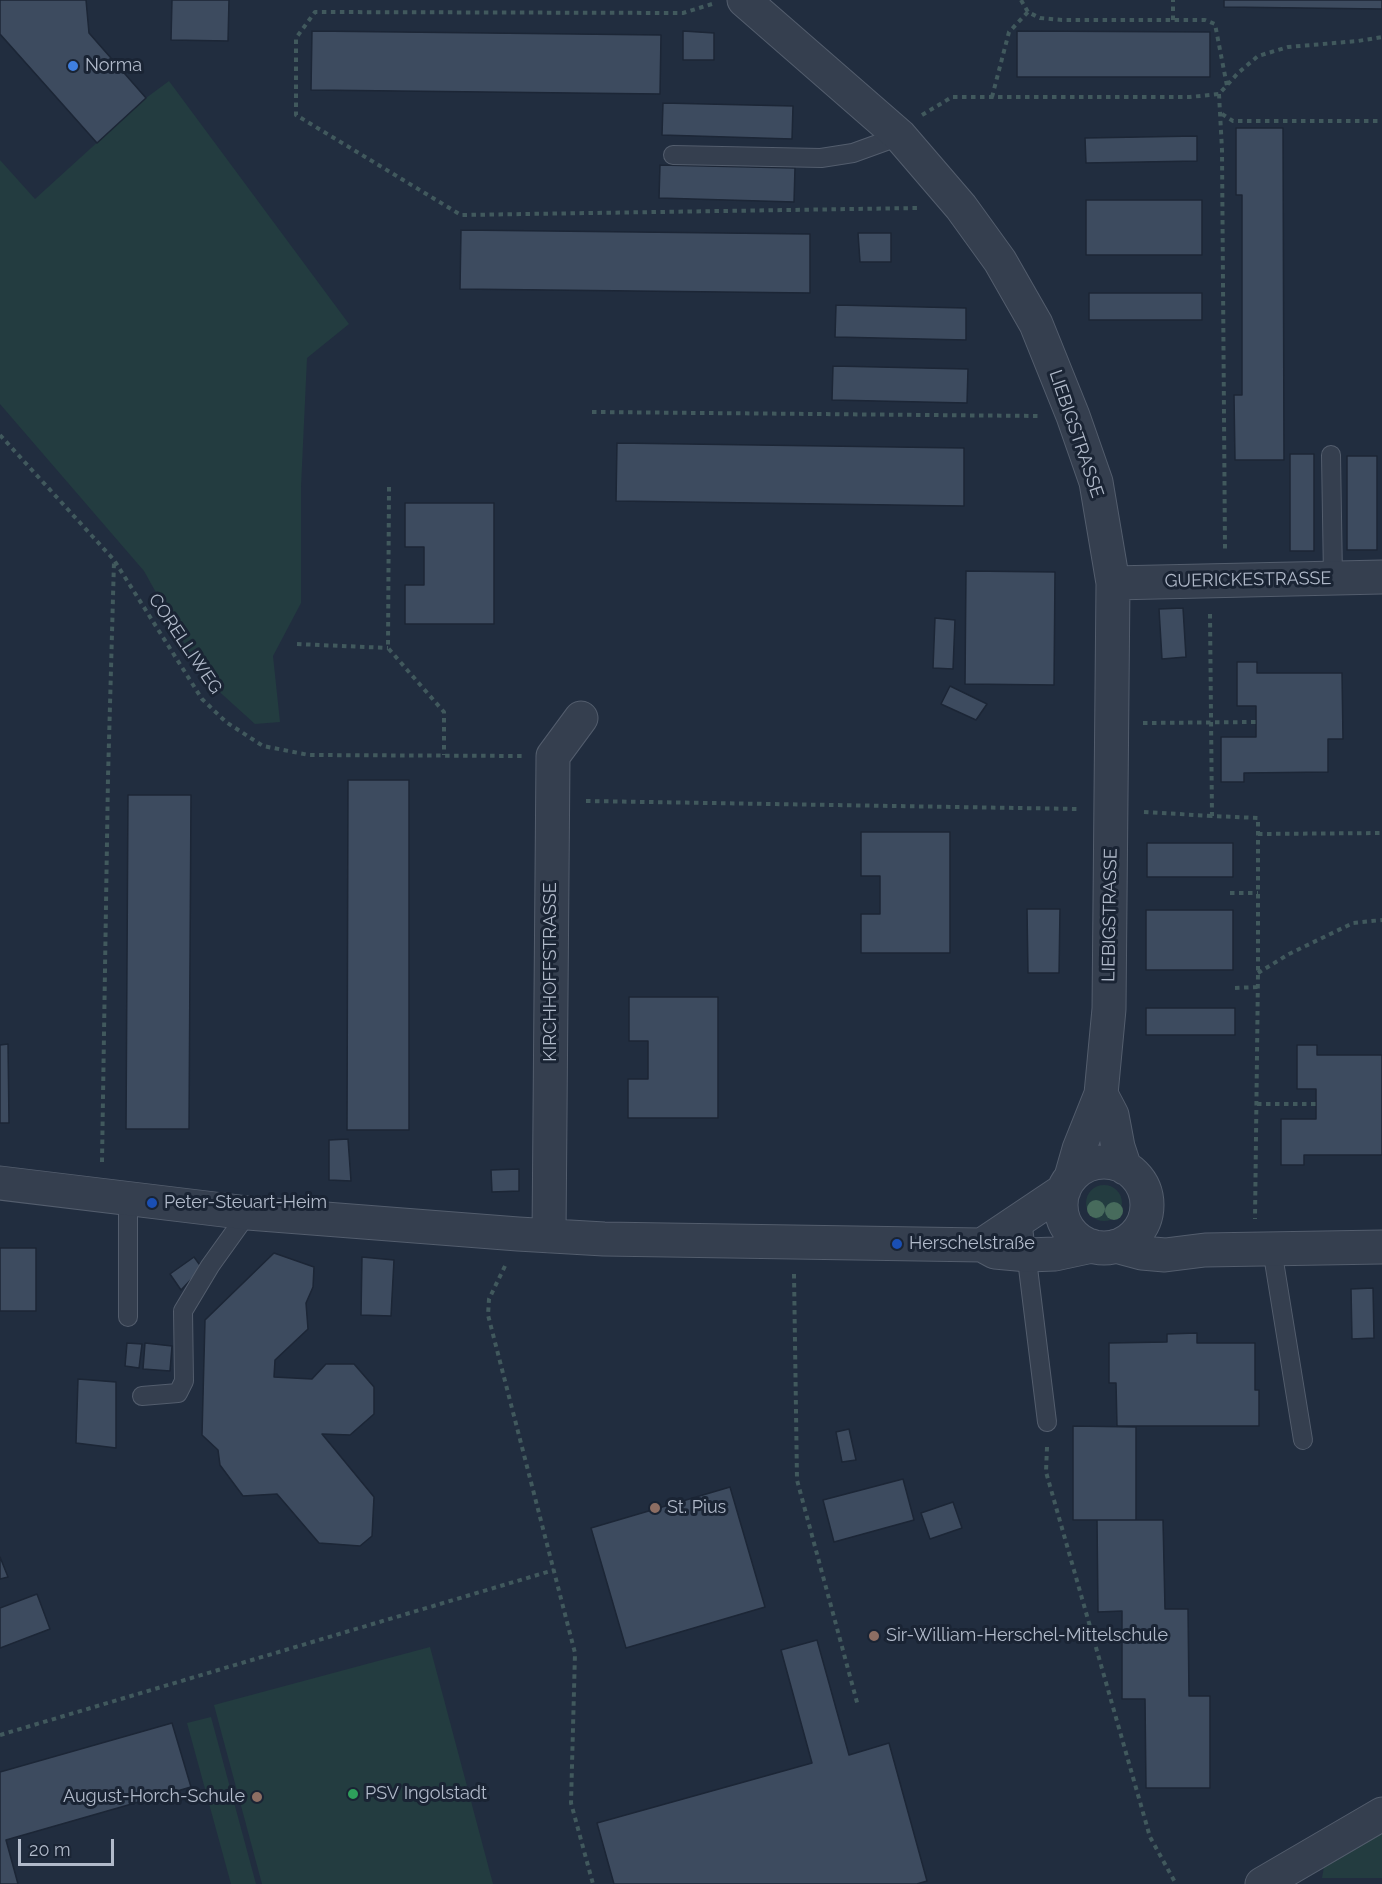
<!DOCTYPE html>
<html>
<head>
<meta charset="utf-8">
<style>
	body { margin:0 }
	#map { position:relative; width:1382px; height:1884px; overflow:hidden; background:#212d3f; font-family:Raleway,sans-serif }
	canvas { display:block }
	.scale { position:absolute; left:18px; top:1839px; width:96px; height:27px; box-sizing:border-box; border:3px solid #b1baca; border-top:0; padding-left:8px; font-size:18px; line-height:21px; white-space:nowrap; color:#b1baca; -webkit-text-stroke:4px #1a2434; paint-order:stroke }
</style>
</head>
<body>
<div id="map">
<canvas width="1382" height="1884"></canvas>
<div class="scale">20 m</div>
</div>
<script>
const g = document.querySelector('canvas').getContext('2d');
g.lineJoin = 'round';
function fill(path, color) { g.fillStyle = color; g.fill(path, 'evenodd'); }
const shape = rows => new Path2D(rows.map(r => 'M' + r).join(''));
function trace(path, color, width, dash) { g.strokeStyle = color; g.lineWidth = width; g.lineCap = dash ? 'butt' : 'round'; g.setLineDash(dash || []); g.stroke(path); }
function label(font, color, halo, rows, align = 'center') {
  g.font = font + ' Raleway,sans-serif'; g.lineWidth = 6; g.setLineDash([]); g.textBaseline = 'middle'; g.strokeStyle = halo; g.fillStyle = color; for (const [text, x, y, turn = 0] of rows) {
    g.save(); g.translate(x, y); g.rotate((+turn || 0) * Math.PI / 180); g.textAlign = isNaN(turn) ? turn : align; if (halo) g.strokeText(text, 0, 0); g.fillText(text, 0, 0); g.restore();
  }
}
fill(shape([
	[169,81,349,324,307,358,301,487,301,603,273,656,280,722,255,724,203,677,144,571,0,404,0,160,35,199,146,98],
	'1086 1203a18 18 0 1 1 36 0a18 18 0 1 1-36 0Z',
	[430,1647,493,1884,262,1884,214,1705],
	[211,1717,256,1884,231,1884,187,1723],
	[1382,1828,1382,1878,1322,1878,1324,1867]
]), '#233c40');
const building = shape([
	[0,0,86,0,89,33,146,98,97,143,0,34,0,0],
	[172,0,229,0,228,41,171,40,172,0],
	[1224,0,1382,0,1382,9,1224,7,1224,0],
	[312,31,661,35,660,94,311,90,312,31],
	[683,31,714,33,714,60,683,60,683,31],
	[1017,31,1210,32,1210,77,1017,77,1017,31],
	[663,103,793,106,792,139,662,135,663,103],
	[1236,128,1283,128,1284,460,1235,460,1234,395,1242,395,1242,195,1236,195,1236,128],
	[1197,136,1197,161,1086,163,1085,138,1197,136],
	[660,165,795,168,794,202,659,198,660,165],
	[1086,200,1202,200,1202,255,1086,255,1086,200],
	[461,230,810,234,810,293,460,289,461,230],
	[858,233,891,233,891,262,860,262,858,233],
	[1089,293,1202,293,1202,320,1089,320,1089,293],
	[836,305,966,308,966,340,835,337,836,305],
	[833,366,968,369,967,403,832,400,833,366],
	[617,443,964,448,964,506,616,501,617,443],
	[1290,454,1314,454,1314,551,1290,551,1290,454],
	[1347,456,1377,456,1377,550,1347,550,1347,456],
	[405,503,494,503,494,624,405,624,405,585,424,585,424,547,405,547,405,503],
	[966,571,1055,572,1054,685,965,684,966,571],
	[1183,608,1186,657,1162,659,1159,609,1183,608],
	[935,618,955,620,953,669,933,668,935,618],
	[1237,662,1257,662,1257,673,1342,673,1343,739,1328,739,1328,772,1244,773,1244,782,1221,782,1221,737,1256,737,1256,706,1237,706,1237,662],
	[950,686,987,704,976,720,941,704,950,686],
	[348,780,409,780,409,1130,347,1130,348,780],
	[128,795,191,795,189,1129,126,1129,128,795],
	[861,832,950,832,950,953,861,953,861,914,880,914,880,876,861,876,861,832],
	[1147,843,1233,843,1233,877,1147,877,1147,843],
	[1027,909,1060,909,1059,973,1028,973,1027,909],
	[1146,910,1233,910,1233,970,1146,970,1146,910],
	[629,997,718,997,718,1118,628,1118,628,1079,648,1079,648,1041,629,1041,629,997],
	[1146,1008,1235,1008,1235,1035,1146,1035,1146,1008],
	[8,1044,9,1123,0,1123,0,1045,8,1044],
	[1297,1045,1317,1045,1317,1055,1382,1055,1382,1155,1304,1155,1304,1165,1281,1165,1281,1119,1316,1119,1316,1089,1297,1089,1297,1045],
	[348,1139,351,1181,329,1180,329,1140,348,1139],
	[519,1169,519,1191,492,1192,491,1170,519,1169],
	[0,1248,36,1248,36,1311,0,1311,0,1248],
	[274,1253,314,1267,313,1287,306,1303,308,1329,275,1360,274,1377,312,1379,326,1364,354,1364,374,1387,374,1414,350,1435,322,1434,374,1497,372,1536,360,1546,319,1543,277,1494,243,1496,220,1465,218,1450,202,1435,205,1320,274,1253],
	[194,1257,202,1268,181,1290,170,1274,194,1257],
	[362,1257,394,1260,391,1316,361,1315,362,1257],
	[1373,1288,1374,1338,1352,1339,1351,1289,1373,1288],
	[1197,1333,1197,1343,1255,1343,1255,1390,1259,1390,1259,1426,1117,1426,1116,1383,1109,1383,1109,1343,1167,1342,1167,1334,1197,1333],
	[127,1343,142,1344,139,1368,125,1366,127,1343],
	[145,1343,172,1346,170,1371,143,1369,145,1343],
	[78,1379,116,1382,116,1448,76,1443,78,1379],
	[1073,1426,1136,1427,1136,1520,1073,1520,1073,1426],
	[849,1429,856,1460,842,1462,836,1432,849,1429],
	[903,1479,914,1520,834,1542,823,1500,903,1479],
	[730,1487,765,1607,626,1648,591,1528,730,1487],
	[953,1502,962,1528,930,1539,921,1513,953,1502],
	[1097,1520,1163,1520,1165,1609,1188,1609,1189,1696,1210,1696,1210,1788,1146,1788,1145,1699,1122,1699,1122,1611,1098,1612,1097,1520],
	[0,1557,8,1577,0,1579,0,1557],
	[37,1594,50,1629,0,1648,0,1608,37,1594],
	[817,1640,849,1755,889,1743,927,1881,917,1884,614,1884,597,1823,812,1763,781,1650,817,1640],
	[172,1723,191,1787,6,1840,18,1884,0,1884,0,1772,172,1723]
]);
fill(building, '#3d4b5f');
trace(building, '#1c2636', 1.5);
const service = shape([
	[673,155,821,158,853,153,900,136],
	[1331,455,1333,578],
	[128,1199,128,1317],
	[1022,1219,1047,1422],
	[1272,1249,1303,1440],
	[142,1396,178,1393,184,1381,183,1311,210,1266,248,1213]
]);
const minor = shape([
	[744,0,900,136,961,207,1000,261,1036,324,1073,416,1096,482,1113,583,1109,1009,1101,1094,1079,1149,1071,1177],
	[1113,583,1382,577],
	[1101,1094,1112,1115,1118,1147,1125,1168],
	'1061 1205a43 43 0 1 1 86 0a43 43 0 1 1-86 0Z',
	[0,1183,248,1213,518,1234,604,1239,982,1245,995,1252,1028,1255,1055,1254,1092,1246],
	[549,1236,553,756,581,718],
	[982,1245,1064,1190],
	[1116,1246,1142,1253,1165,1255,1205,1250,1382,1247],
	[1262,1884,1382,1814]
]);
trace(service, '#535d6d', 20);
trace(minor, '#535d6d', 35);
trace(shape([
	[1021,0,1028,12,1040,18,1062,20,1205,20,1215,24,1227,86],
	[712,4,683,13,315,12,296,38,296,115,461,215,918,208],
	[1173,20,1173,0],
	[1219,94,1222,150,1225,549],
	[992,97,1009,32,1028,12],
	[1222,114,1233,121,1382,121],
	[922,115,952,97,1190,97,1219,94,1238,73,1258,56,1288,47,1358,41,1382,37],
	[592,412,1039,416],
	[0,435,114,560,202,699,226,722,263,746,309,755,522,756],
	[389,487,388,648,444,712,444,755],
	[1210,614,1212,816,1258,818,1258,973,1255,1219],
	[297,644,388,648],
	[1143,723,1256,722],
	[586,801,1079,809],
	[1144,812,1212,816],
	[1258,834,1382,833],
	[1230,893,1258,893],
	[1258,973,1289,954,1353,923,1382,920],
	[1235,988,1258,987],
	[1257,1104,1316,1104],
	[102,1162,108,777,114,561],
	[505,1266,489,1299,488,1315,575,1653,571,1803,593,1884],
	[794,1274,797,1480,858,1706],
	[1047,1447,1046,1472,1150,1837,1176,1884],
	[0,1735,554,1570]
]), '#41595d', 4, [4.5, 4.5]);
trace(service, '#353f4f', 18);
trace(minor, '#353f4f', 33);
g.fillStyle = '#476b5c';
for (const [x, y] of [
	[1096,1209],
	[1114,1211]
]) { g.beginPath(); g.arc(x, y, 9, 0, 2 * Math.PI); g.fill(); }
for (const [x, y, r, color] of [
	[73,66,6,"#3f7fe0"],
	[152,1203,6,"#1a4fb4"],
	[897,1244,6,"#1a4fb4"],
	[655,1508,6,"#8d6e63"],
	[874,1636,6,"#8d6e63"],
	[353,1794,6,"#2e9e5b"],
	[257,1797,6,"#8d6e63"]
]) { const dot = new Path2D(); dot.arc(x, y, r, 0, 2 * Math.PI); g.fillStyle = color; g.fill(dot); trace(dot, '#1a2434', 2); }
label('18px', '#b1baca', '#1a2434', [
	["Norma",85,66],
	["Peter-Steuart-Heim",164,1203],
	["Herschelstraße",909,1244],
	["St. Pius",667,1508],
	["Sir-William-Herschel-Mittelschule",886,1636],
	["PSV Ingolstadt",365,1794],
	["August-Horch-Schule",245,1797,"right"]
], 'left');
label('18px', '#b1baca', '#1a2434', [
	["LIEBIGSTRASSE",1076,434,71],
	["GUERICKESTRASSE",1248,580,-1],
	["CORELLIWEG",185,644,56],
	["LIEBIGSTRASSE",1110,915,-89],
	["KIRCHHOFFSTRASSE",551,972,-90]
]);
</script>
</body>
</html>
